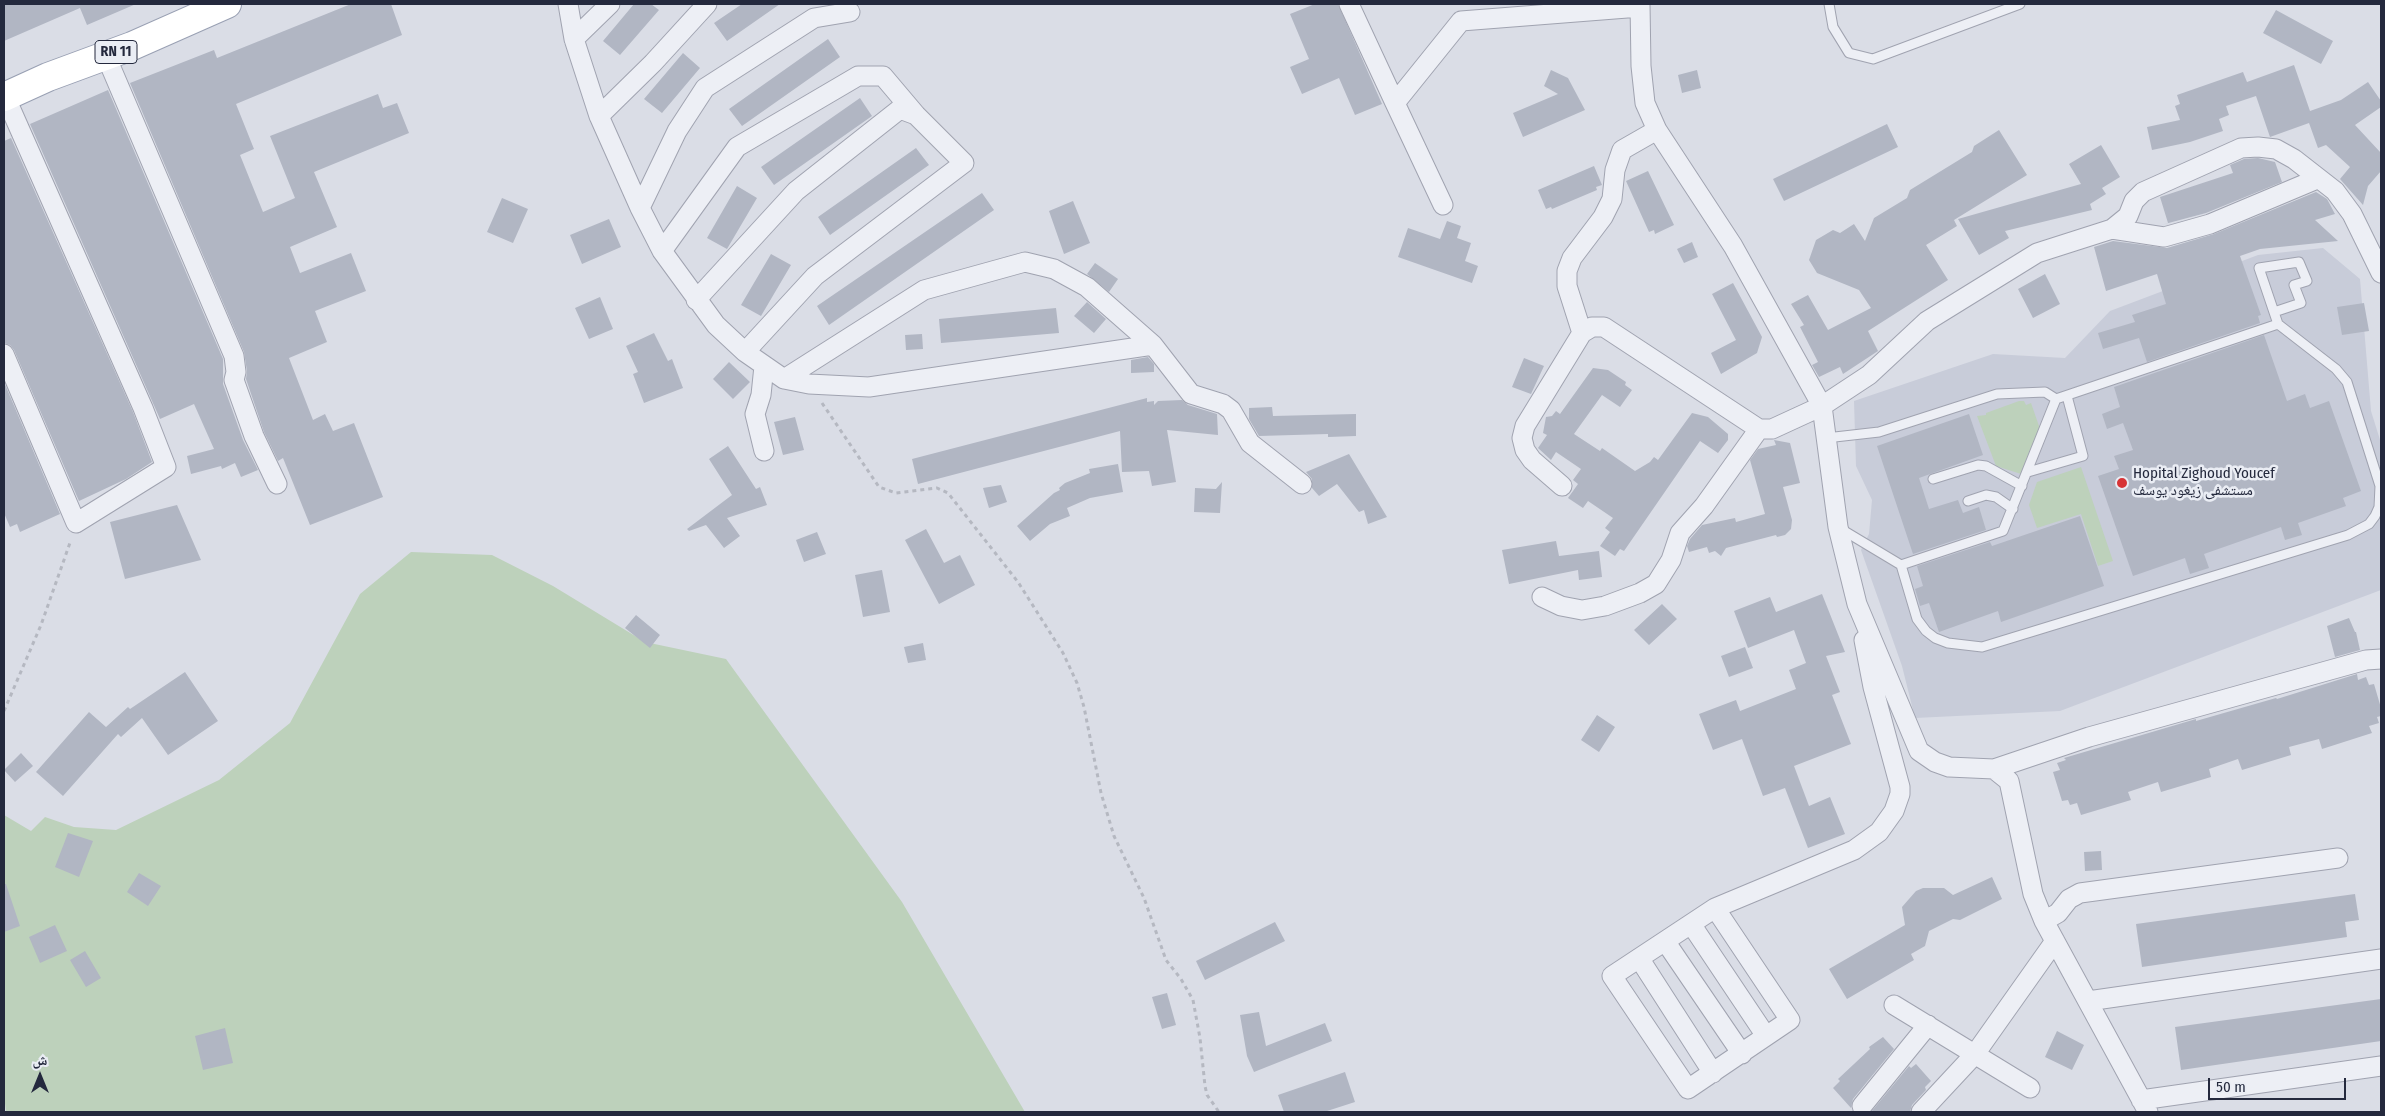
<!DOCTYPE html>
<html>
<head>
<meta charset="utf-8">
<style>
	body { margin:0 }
	#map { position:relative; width:2385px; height:1116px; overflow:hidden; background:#dadde6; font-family:"Fira Sans Condensed","Noto Naskh Arabic",sans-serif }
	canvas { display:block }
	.frame { position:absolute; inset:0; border:5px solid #24293d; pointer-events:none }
	.north { position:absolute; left:15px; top:1051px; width:50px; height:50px; -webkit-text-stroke:4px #eaedf4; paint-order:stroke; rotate:0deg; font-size:14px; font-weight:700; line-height:20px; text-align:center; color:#24293d }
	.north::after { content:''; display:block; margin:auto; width:18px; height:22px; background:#24293d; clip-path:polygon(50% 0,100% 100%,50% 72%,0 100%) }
	.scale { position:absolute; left:2208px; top:1078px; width:138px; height:22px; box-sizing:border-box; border:2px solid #24293d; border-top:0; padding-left:6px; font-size:15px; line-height:18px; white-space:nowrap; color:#24293d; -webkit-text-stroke:4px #eaedf4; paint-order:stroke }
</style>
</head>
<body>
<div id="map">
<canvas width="2385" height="1116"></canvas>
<div class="frame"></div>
<div class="north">ش</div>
<div class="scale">50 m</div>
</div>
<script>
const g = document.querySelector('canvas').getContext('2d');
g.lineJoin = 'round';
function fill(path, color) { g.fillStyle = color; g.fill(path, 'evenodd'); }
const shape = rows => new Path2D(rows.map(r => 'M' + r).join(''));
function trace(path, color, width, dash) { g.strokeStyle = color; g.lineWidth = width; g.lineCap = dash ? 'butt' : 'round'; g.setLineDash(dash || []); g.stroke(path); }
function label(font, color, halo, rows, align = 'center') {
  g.font = font + ' "Fira Sans Condensed","Noto Naskh Arabic",sans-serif'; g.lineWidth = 5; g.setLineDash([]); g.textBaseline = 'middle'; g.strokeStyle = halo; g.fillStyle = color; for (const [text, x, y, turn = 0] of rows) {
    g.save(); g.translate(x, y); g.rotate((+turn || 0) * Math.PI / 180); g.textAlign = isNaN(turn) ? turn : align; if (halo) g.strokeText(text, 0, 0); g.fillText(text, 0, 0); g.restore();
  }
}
fill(shape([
	[2323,248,2360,279,2371,411,2381,443,2381,590,2060,711,1915,718,1902,666,1861,550,1869,534,1872,500,1856,466,1854,401,1993,354,2065,358,2110,311,2258,255]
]), '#c8ccd9');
fill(shape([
	[2019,401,2024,401,2026,405,2031,403,2039,426,2039,433,2021,474,1996,466,1977,416,1986,415,1986,413],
	[2081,467,2113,561,2098,566,2081,514,2037,528,2029,505,2037,482],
	[411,552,492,555,553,586,645,642,726,659,902,902,1025,1112,6,1112,4,1095,4,815,31,831,45,817,74,827,116,830,219,780,290,723,360,594]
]), '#bdd1bb');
fill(shape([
	[4,4,136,4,87,25,80,8,4,41],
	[351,4,391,4,402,35,236,104,254,149,240,155,263,212,295,198,270,136,378,94,383,108,397,103,409,133,314,172,337,227,290,247,300,273,351,253,366,291,315,311,327,342,289,358,313,420,325,414,333,431,354,423,383,497,310,525,283,458,278,461,264,432,246,379,247,371,244,352,130,83,214,50,217,58],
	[634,4,651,4,659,10,620,55,603,41],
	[742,4,780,4,727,41,714,23],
	[1315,4,1338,4,1382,104,1355,115,1339,78,1302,94,1290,67,1309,59,1290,14],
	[2276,10,2333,41,2321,64,2263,33],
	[828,39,840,57,742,126,729,109],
	[683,53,700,68,662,113,644,99],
	[2294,65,2310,111,2341,100,2368,82,2381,101,2381,107,2355,125,2381,153,2381,171,2368,186,2363,205,2340,179,2350,167,2326,145,2318,148,2309,123,2270,137,2256,96,2226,106,2229,115,2219,119,2223,131,2190,142,2152,150,2147,127,2180,120,2175,106,2180,104,2177,95,2243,72,2247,82],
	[1551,70,1568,78,1585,110,1523,137,1513,113,1558,94,1544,86],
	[1697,70,1701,88,1682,93,1678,75],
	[108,90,223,359,223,384,243,440,258,470,241,477,235,463,222,469,221,466,191,474,187,456,214,449,194,404,160,419,30,124],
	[860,98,872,116,774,185,761,167],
	[1887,124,1898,147,1784,201,1773,179],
	[1999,130,2027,175,1954,220,1957,226,1926,245,1948,280,1868,331,1878,351,1843,374,1840,367,1819,377,1812,365,1818,362,1800,327,1804,325,1791,304,1808,295,1828,330,1871,308,1859,290,1817,273,1809,260,1816,240,1833,230,1840,233,1854,224,1865,241,1874,218,1907,198,1910,190,1972,152,1974,146],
	[11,138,133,412,152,462,126,479,79,501,14,350,10,345,4,343,4,141],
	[2101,145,2120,177,2102,188,2106,194,2090,204,2092,210,2005,231,2009,238,1979,255,1958,219,2081,184,2069,164],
	[916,148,929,165,830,235,818,217],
	[2258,158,2275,162,2282,182,2206,213,2161,225,2168,223,2160,197,2233,173,2230,165,2244,159],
	[1594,166,1602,185,1596,187,1597,190,1552,209,1551,207,1546,209,1538,190],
	[1648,171,1674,225,1655,234,1654,230,1649,232,1626,181],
	[737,186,757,198,727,249,707,238],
	[2316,192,2327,199,2335,214,2315,220,2338,241,2260,249,2240,256,2261,315,2258,316,2260,323,2147,362,2139,338,2103,349,2098,333,2135,322,2132,315,2166,304,2157,274,2106,291,2094,247,2113,241,2167,248,2214,234],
	[982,193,994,210,829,325,817,306],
	[502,198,528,209,513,243,487,232],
	[1073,201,1090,243,1064,254,1049,211],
	[609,219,621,247,582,264,570,235],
	[1447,221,1461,226,1457,238,1471,243,1465,261,1478,266,1472,283,1398,257,1408,228,1440,239],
	[1692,242,1698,257,1684,263,1677,249],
	[771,254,791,265,761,316,741,305],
	[1095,263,1118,279,1109,292,1087,274],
	[2045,274,2060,304,2033,318,2018,289],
	[1733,283,1762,337,1757,353,1721,374,1711,353,1736,340,1712,294],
	[600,297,613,329,589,339,575,308],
	[1087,302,1106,319,1094,333,1074,316],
	[2364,303,2369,331,2342,335,2337,307],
	[1056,308,1059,333,941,343,939,319],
	[654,333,668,361,672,359,683,388,644,403,633,374,638,372,626,346],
	[922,334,923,349,906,350,905,335],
	[2264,335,2287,401,2305,394,2310,408,2329,401,2361,491,2343,498,2346,506,2298,523,2302,535,2285,540,2281,527,2204,554,2209,568,2190,574,2185,558,2133,576,2098,476,2119,469,2114,456,2133,450,2123,423,2107,429,2102,414,2120,407,2114,387],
	[1148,357,1154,364,1154,372,1131,373,1131,360],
	[1524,358,1544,366,1531,394,1512,387],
	[729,362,750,382,733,399,713,379],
	[1593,368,1608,370,1626,382,1625,385,1632,390,1620,407,1602,395,1574,434,1600,451,1602,448,1635,471,1650,462,1654,457,1658,460,1692,413,1708,417,1728,434,1728,440,1718,453,1700,441,1624,551,1620,549,1615,556,1600,546,1610,532,1605,528,1613,518,1588,501,1583,508,1568,498,1578,484,1573,480,1581,469,1556,452,1551,460,1538,448,1547,435,1543,433,1546,417,1552,416,1556,411,1560,414],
	[4,382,60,514,20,532,17,524,10,527,4,513],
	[1147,398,1147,402,1154,401,1154,405,1158,401,1182,400,1188,405,1217,414,1218,435,1167,430,1176,482,1152,486,1149,471,1122,472,1120,431,918,484,912,459],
	[1272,407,1273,416,1356,414,1356,436,1328,437,1328,434,1259,436,1249,419,1249,408],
	[1969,414,1983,455,1919,478,1929,509,1958,500,1963,513,1979,507,1986,530,1913,554,1877,446],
	[795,417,804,450,783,455,774,422],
	[1774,440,1790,443,1800,483,1783,487,1792,520,1791,529,1785,535,1777,537,1776,535,1726,548,1721,556,1715,551,1709,553,1707,547,1689,552,1687,546,1690,539,1702,525,1735,518,1736,522,1765,514,1750,460,1758,449,1776,445],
	[728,446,756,489,760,487,767,505,727,518,740,536,724,548,706,525,689,531,687,529,732,495,709,459],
	[1349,454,1387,517,1368,524,1364,510,1359,512,1337,484,1319,496,1312,488,1312,479,1306,472],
	[1118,464,1123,492,1090,498,1067,508,1070,516,1050,524,1030,541,1017,526,1054,493,1060,490,1059,488,1065,483,1090,473,1089,469],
	[1222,482,1220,513,1194,512,1195,488,1216,489],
	[1001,485,1007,502,989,508,983,488],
	[177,505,201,560,125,579,110,522],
	[2080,516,2104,586,2001,622,1998,611,1939,632,1929,603,1920,606,1915,589,1923,586,1917,566,1990,542,1992,546],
	[926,529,944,563,960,555,975,585,939,604,905,540],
	[817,532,826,554,804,562,796,540],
	[1556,541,1559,556,1599,551,1602,577,1579,580,1578,570,1509,584,1502,550],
	[882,570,890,612,863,617,855,575],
	[1822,594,1845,652,1826,656,1840,692,1832,695,1851,744,1794,766,1809,806,1830,797,1845,834,1808,848,1785,788,1763,796,1742,739,1713,750,1699,714,1736,700,1740,711,1796,689,1789,670,1806,663,1794,630,1748,648,1734,611,1770,597,1776,612],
	[1662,604,1677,619,1649,645,1634,630],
	[636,615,660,635,650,648,625,628],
	[2349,618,2355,632,2356,632,2360,650,2335,657,2327,626],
	[923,643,926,660,908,663,904,647],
	[1745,647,1753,668,1729,677,1721,656],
	[185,672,218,721,168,755,142,718,121,737,118,734,63,796,36,772,89,712,106,727,128,707,130,709],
	[2357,674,2358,680,2366,677,2369,685,2374,684,2381,708,2381,716,2377,717,2379,723,2369,726,2372,733,2322,749,2319,739,2289,747,2291,755,2242,770,2238,759,2209,769,2211,777,2161,792,2158,782,2128,792,2131,800,2081,815,2077,803,2070,805,2068,800,2062,801,2053,772,2060,770,2057,763,2066,760,2064,758,2196,719,2196,721,2276,698,2277,699],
	[1597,715,1615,727,1599,752,1581,740],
	[21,753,33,766,15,782,4,770],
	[68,833,93,841,79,877,55,867],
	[2101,851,2102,870,2085,871,2084,852],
	[139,873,161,886,148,906,127,892],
	[1992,877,2002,899,1960,920,1953,919,1929,931,1925,946,1911,954,1914,960,1847,999,1829,969,1905,925,1902,907,1916,891,1923,888,1944,888,1953,895],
	[4,884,6,884,20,926,4,932],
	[2355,894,2359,920,2345,922,2347,937,2142,967,2136,924],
	[1275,922,1285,941,1205,980,1196,961],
	[55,925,67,951,40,963,29,937],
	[85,951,101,978,86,987,70,960],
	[1167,993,1176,1025,1162,1029,1152,997],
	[2381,999,2381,1041,2181,1070,2175,1027],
	[1259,1012,1266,1046,1325,1023,1332,1041,1254,1072,1247,1056,1240,1015],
	[225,1028,233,1063,203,1070,195,1036],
	[2057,1031,2084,1045,2072,1070,2045,1057],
	[1883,1037,1894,1049,1853,1099,1851,1108,1833,1088,1840,1081,1838,1079,1870,1049,1869,1047],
	[1916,1064,1931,1081,1925,1087,1926,1090,1912,1105,1910,1112,1871,1112,1909,1066,1911,1068],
	[1345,1072,1355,1102,1324,1112,1284,1112,1278,1095]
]), '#b1b6c3');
const lane = shape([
	[1829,4,1833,27,1849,53,1873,59,2020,4],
	[2274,312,2301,303,2294,285,2307,281,2299,262,2259,268,2278,324],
	[1826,438,1879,432,1997,394,2045,392,2056,399],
	[2028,472,2083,456,2067,396],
	[1933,479,1978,465,1986,466,2022,486],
	[1968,501,1986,495,1996,497,2013,509],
	[1841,529,1901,565,2003,531,2056,399,2278,324,2336,369,2347,382,2380,486,2379,507,2375,516,2369,524,2348,535,1982,647,1948,643,1935,638,1926,631,1917,619,1901,565]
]);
const street = shape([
	[568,4,574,39,599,116,640,208,662,251,716,325,745,352,784,379,809,384,869,387,1153,345],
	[1349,4,1395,103,1461,21,1640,7],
	[1640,4,1641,66,1645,103,1657,130,1733,246,1822,406,1838,527,1857,604,1919,751,1935,762,1949,767,1994,769,2009,781,2033,894,2044,921,2148,1112],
	[574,39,610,4],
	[106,56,234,356,236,372,234,380,254,436,277,484],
	[1395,103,1443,205],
	[599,116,653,63,707,4],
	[640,208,677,131,705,88,814,18,850,12],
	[2112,229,2164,237,2210,224,2317,179],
	[662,251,737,147,858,76,883,76,916,115,964,163,815,276,745,352],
	[696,300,796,191,900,109,916,115],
	[1582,333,1567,286,1567,271,1572,258,1603,217,1612,199,1615,170,1622,150,1657,130],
	[4,354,76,523,166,467,143,408,5,96],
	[784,379,924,290,1025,262,1054,269,1087,287,1153,345,1191,394,1223,404,1231,410,1250,443,1302,484],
	[764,451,755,414,761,395,764,366],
	[1562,486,1532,460,1525,450,1522,438,1525,426,1582,333,1592,327,1604,327,1759,429,1772,429,1822,406,1869,375,1927,321,2037,253,2112,229,2128,216,2134,201,2143,192,2241,148,2258,147,2276,149,2294,159,2335,191,2352,214,2381,273],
	[1542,597,1561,606,1582,610,1605,606,1640,593,1656,584,1671,560,1680,533,1704,506,1759,429],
	[1994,769,2089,737,2366,660,2381,659],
	[1715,908,1790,1020,1688,1089,1612,976,1715,908,1854,850,1879,832,1894,811,1900,794,1900,787,1873,687,1864,640],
	[2044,921,2058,913,2069,899,2080,893,2338,858],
	[1691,924,1766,1036],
	[1665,941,1742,1054],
	[1639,958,1713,1073],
	[2088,1001,2381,959],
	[1894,1005,2030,1088],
	[2141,1100,2381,1066],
	[1862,1106,1928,1025],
	[1921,1112,1975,1054,2055,941]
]);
const primary = shape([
	[4,97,48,77,132,46,227,4]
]);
trace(lane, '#a0a3b0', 11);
trace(street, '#a0a3b0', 21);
trace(primary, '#99a0b3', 30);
trace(shape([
	[822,403,879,487,896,493,937,488,948,493,1018,582,1063,653,1077,683,1084,707,1101,793,1114,836,1144,898,1166,960,1181,979,1193,1000,1200,1038,1205,1086,1207,1095,1219,1112],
	[4,711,41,625,71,540]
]), '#b5b8c1', 3, [4, 4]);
trace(lane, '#edeff5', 9);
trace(street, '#edeff5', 19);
trace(primary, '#fff', 28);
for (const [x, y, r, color] of [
	[2122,483,6,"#d73436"]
]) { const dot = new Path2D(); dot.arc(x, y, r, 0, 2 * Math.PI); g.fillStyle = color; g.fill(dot); trace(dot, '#eaedf4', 2); }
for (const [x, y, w] of [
	[116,52,42]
]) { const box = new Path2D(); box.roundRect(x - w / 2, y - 11.5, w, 23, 4); g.fillStyle = '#eaedf4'; g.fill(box); trace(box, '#24293d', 1); }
label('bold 14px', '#24293d', null, [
	["RN 11",116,52]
]);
label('15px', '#24293d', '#eaedf4', [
	["Hopital Zighoud Youcef",2133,474],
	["مستشفى زيغود يوسف",2133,491]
], 'left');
</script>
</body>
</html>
